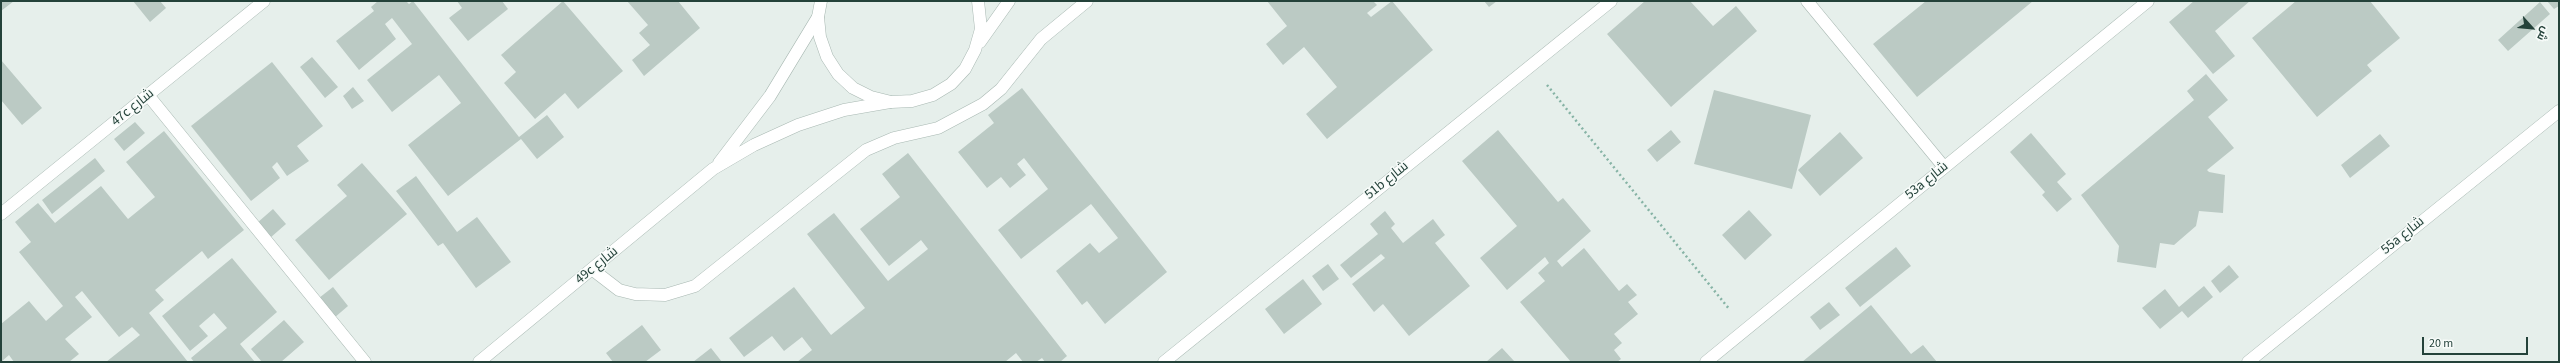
<!DOCTYPE html>
<html>
<head>
<meta charset="utf-8">
<style>
	body { margin:0 }
	#map { position:relative; width:2560px; height:363px; overflow:hidden; background:#e6efeb; font-family:"Source Sans 3",Cairo,sans-serif }
	canvas { display:block }
	.frame { position:absolute; inset:0; border:2px solid #24423a; pointer-events:none }
	.north { position:absolute; left:2512px; top:8px; width:40px; height:40px; -webkit-text-stroke:3px #f7fbf9; paint-order:stroke; rotate:117deg; font-size:11px; font-weight:700; line-height:16px; text-align:center; color:#24423a }
	.north::after { content:''; display:block; margin:auto; width:14px; height:18px; background:#24423a; clip-path:polygon(50% 0,100% 100%,50% 72%,0 100%) }
	.scale { position:absolute; left:2422px; top:337px; width:106px; height:18px; box-sizing:border-box; border:2px solid #24423a; border-top:0; padding-left:5px; font-size:12px; line-height:14px; white-space:nowrap; color:#24423a; -webkit-text-stroke:3px #f7fbf9; paint-order:stroke }
</style>
</head>
<body>
<div id="map">
<canvas width="2560" height="363"></canvas>
<div class="frame"></div>
<div class="north">ش</div>
<div class="scale">20 m</div>
</div>
<script>
const g = document.querySelector('canvas').getContext('2d');
g.lineJoin = 'round';
function fill(path, color) { g.fillStyle = color; g.fill(path, 'evenodd'); }
const shape = rows => new Path2D(rows.map(r => 'M' + r).join(''));
function trace(path, color, width, dash) { g.strokeStyle = color; g.lineWidth = width; g.lineCap = dash ? 'butt' : 'round'; g.setLineDash(dash || []); g.stroke(path); }
function label(font, color, halo, rows, align = 'center') {
  g.font = font + ' "Source Sans 3",Cairo,sans-serif'; g.lineWidth = 3; g.setLineDash([]); g.textBaseline = 'middle'; g.strokeStyle = halo; g.fillStyle = color; for (const [text, x, y, turn = 0] of rows) {
    g.save(); g.translate(x, y); g.rotate((+turn || 0) * Math.PI / 180); g.textAlign = isNaN(turn) ? turn : align; if (halo) g.strokeText(text, 0, 0); g.fillText(text, 0, 0); g.restore();
  }
}
fill(shape([
	[1,1,14,1,1,11],
	[133,1,160,1,166,8,150,22],
	[378,1,406,1,409,4,413,1,519,137,547,115,564,137,537,159,521,139,448,196,408,145,461,103,439,75,392,112,367,80,412,44,392,18,385,24,396,39,359,70,336,41,374,11,371,7],
	[457,1,502,1,508,9,468,41,449,18,462,8],
	[563,1,623,71,578,109,565,93,535,119,504,83,516,72,501,55],
	[627,1,678,1,700,28,644,76,632,60,650,45,639,33,648,25],
	[1267,1,1373,1,1377,5,1367,13,1371,17,1392,1,1433,50,1327,139,1306,114,1337,87,1304,47,1283,65,1266,44,1287,26],
	[1484,1,1497,1,1489,7],
	[1645,1,1690,1,1713,26,1736,6,1757,31,1671,107,1607,34],
	[1926,1,2033,1,1917,97,1873,44],
	[2194,1,2250,1,2215,31,2235,56,2213,74,2169,22],
	[2296,1,2370,1,2400,38,2367,65,2372,71,2317,117,2252,38],
	[2547,1,2559,1,2559,6,2554,9],
	[2540,2,2550,14,2508,51,2498,40],
	[312,57,338,87,325,98,300,67],
	[1,60,42,108,22,125,1,100],
	[272,62,323,126,297,146,309,161,287,176,277,162,272,167,280,178,251,201,191,126],
	[2206,74,2228,100,2208,117,2234,148,2207,170,2209,172,2225,175,2223,213,2199,211,2196,226,2174,245,2160,243,2156,268,2117,262,2119,246,2081,195,2194,100,2187,91],
	[353,87,364,101,352,109,343,96],
	[1022,88,1167,272,1105,324,1087,301,1082,305,1056,271,1090,243,1099,253,1118,238,1091,204,1021,259,998,230,1048,189,1024,158,1017,164,1026,175,1010,188,1001,177,987,188,958,152,994,123,988,115],
	[1714,90,1811,115,1792,189,1694,164],
	[135,122,145,133,124,151,114,139],
	[1498,130,1558,202,1563,198,1591,231,1557,261,1562,267,1584,248,1619,291,1627,284,1637,295,1628,302,1638,314,1614,334,1622,343,1614,350,1621,359,1617,362,1571,362,1520,302,1545,281,1538,273,1549,263,1545,257,1507,290,1480,258,1517,226,1462,161],
	[1671,130,1681,142,1657,162,1647,150],
	[164,131,244,230,208,259,202,251,155,290,164,300,149,313,188,362,106,362,140,335,132,327,119,337,82,291,75,297,92,317,65,339,79,354,69,362,14,362,9,355,1,362,1,324,29,301,46,321,63,306,19,252,31,242,15,222,38,203,55,223,101,186,128,219,155,197,126,162],
	[1840,132,1863,158,1820,196,1798,170],
	[2031,133,2066,174,2057,182,2072,199,2057,212,2042,195,2045,192,2010,152],
	[2380,134,2390,146,2350,178,2341,165],
	[908,153,1067,356,1060,362,1045,362,1042,358,1036,362,1023,362,1016,353,1005,362,797,362,812,350,802,337,784,351,772,336,744,357,729,338,794,287,831,335,865,308,807,234,834,213,888,281,928,249,921,240,889,266,860,229,900,197,882,174],
	[95,158,105,171,52,214,42,200],
	[362,163,407,214,329,280,295,240,347,196,337,185],
	[416,176,457,232,477,217,511,262,476,288,443,243,438,246,396,191],
	[273,209,286,224,270,238,257,223],
	[1749,210,1772,235,1745,260,1722,235],
	[1385,211,1395,224,1391,228,1403,243,1433,219,1445,235,1435,243,1470,286,1409,336,1383,304,1374,312,1352,284,1385,258,1381,254,1351,278,1340,265,1378,234,1370,224],
	[1896,247,1911,266,1860,307,1845,288],
	[232,258,277,312,240,344,255,362,194,362,191,358,227,328,214,313,199,326,208,336,190,351,162,316],
	[1328,264,1339,279,1323,291,1312,276],
	[2229,265,2239,277,2220,293,2211,281],
	[1303,279,1322,304,1284,334,1265,309],
	[2204,286,2213,297,2188,318,2182,311,2160,329,2142,308,2165,289,2179,307],
	[333,287,348,306,334,318,319,298],
	[1829,302,1840,315,1820,330,1810,317],
	[1871,305,1911,354,1923,345,1937,362,1802,362],
	[284,320,304,342,281,362,262,362,251,349],
	[642,325,661,350,645,362,613,362,606,353],
	[711,348,722,362,693,362],
	[1502,348,1515,362,1486,362]
]), '#bbcac4');
const service = shape([
	[1807,1,1944,167],
	[148,95,365,362],
	[593,270,619,290,635,294,665,295,695,286,866,150,894,138,938,128,983,104,1001,89,1041,39,1087,1]
]);
const minor = shape([
	[719,163,770,96,818,17],
	[1,214,264,1],
	[479,362,713,169,754,145,798,125,844,110,890,102],
	[1164,362,1611,1],
	[1706,362,2148,1],
	[2248,362,2559,111]
]);
const tertiary = shape([
	[821,1,818,17,820,37,827,57,838,74,853,88,871,97,891,102,912,101,933,95,951,84,965,69,975,50,981,29,978,1],
	[980,42,1009,1]
]);
trace(service, '#a8b8b2', 13);
trace(minor, '#a8b8b2', 13);
trace(tertiary, '#a8b8b2', 13);
trace(shape([
	[1547,85,1730,310]
]), '#86b3a5', 2.5, [2, 3]);
trace(service, '#fff', 12);
trace(minor, '#fff', 12);
trace(tertiary, '#fff', 12);
label('14px', '#24423a', '#f7fbf9', [
	["47c شارع",133,108,-39],
	["51b شارع",1387,181,-39],
	["53a شارع",1927,181,-39],
	["55a شارع",2403,236,-39],
	["49c شارع",597,266,-39]
]);
</script>
</body>
</html>
